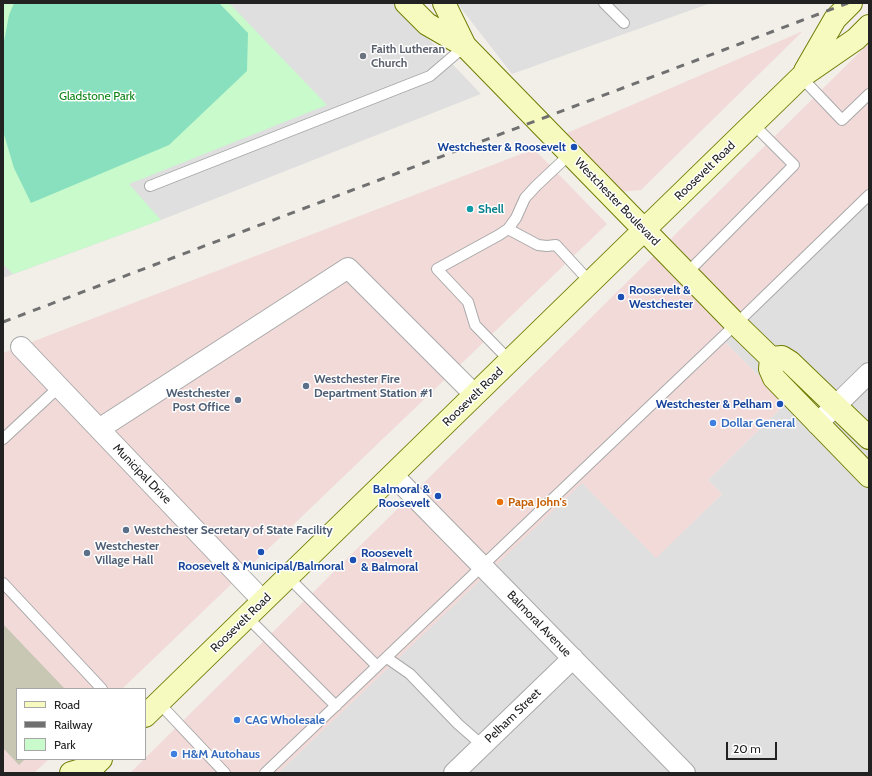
<!DOCTYPE html>
<html>
<head>
<meta charset="utf-8">
<style>
	body { margin:0 }
	#map { position:relative; width:872px; height:776px; overflow:hidden; background:#f2efe9; font-family:Cabin,sans-serif }
	canvas { display:block }
	.frame { position:absolute; inset:0; border:4px solid #222; pointer-events:none }
	.legend { position:absolute; left:16px; top:688px; width:130px; height:72px; box-sizing:border-box; background:#fff; border:1px solid #a7a7a7; margin:0; padding:5px 7px; list-style:none; font-size:12px; color:#222 }
	.legend li { display:flex; align-items:center; gap:8px; height:20px }
	.legend b { width:20px; border:1px solid #a7a7a7 }
	.scale { position:absolute; left:726px; top:742px; width:51px; height:18px; box-sizing:border-box; border:2px solid #222; border-top:0; padding-left:5px; font-size:12px; line-height:14px; white-space:nowrap; color:#222; -webkit-text-stroke:3px #fff; paint-order:stroke }
</style>
</head>
<body>
<div id="map">
<canvas width="872" height="776"></canvas>
<div class="frame"></div>
<ul class="legend">
<li><b style="height:5px;background:#f7fabf"></b>Road</li>
<li><b style="height:5px;background:#707070"></b>Railway</li>
<li><b style="height:11px;background:#c8facc"></b>Park</li>
</ul>
<div class="scale">20 m</div>
</div>
<script>
const g = document.querySelector('canvas').getContext('2d');
g.lineJoin = 'round';
function fill(path, color) { g.fillStyle = color; g.fill(path, 'evenodd'); }
const shape = rows => new Path2D(rows.map(r => 'M' + r).join(''));
function trace(path, color, width, dash) { g.strokeStyle = color; g.lineWidth = width; g.lineCap = dash ? 'butt' : 'round'; g.setLineDash(dash || []); g.stroke(path); }
function label(font, color, halo, rows, align = 'center') {
  g.font = font + ' Cabin,sans-serif'; g.lineWidth = 3; g.setLineDash([]); g.textBaseline = 'middle'; g.strokeStyle = halo; g.fillStyle = color; for (const [text, x, y, turn = 0] of rows) {
    g.save(); g.translate(x, y); g.rotate((+turn || 0) * Math.PI / 180); g.textAlign = isNaN(turn) ? turn : align; if (halo) g.strokeText(text, 0, 0); g.fillText(text, 0, 0); g.restore();
  }
}
fill(shape([
	[3,3,394,3,481,94,161,220,3,278],
	[457,3,711,3,512,74],
	[869,188,869,773,278,773,582,482,656,557,722,494,708,480,786,403,718,335]
]), '#e0dfdf');
fill(shape([
	[803,31,641,190,618,192,560,136],
	[869,43,869,188,718,335,786,403,708,480,722,494,656,558,582,483,278,773,130,773],
	[534,149,607,224,122,689,17,689,17,759,49,759,34,773,3,773,3,353]
]), '#f2dad9');
fill(shape([
	[3,624,65,689,17,689,17,759,25,759,19,765,3,748]
]), '#c7c7b4');
fill(shape([
	[3,3,229,3,327,105,129,184,161,220,13,274,3,264]
]), '#c8facc');
fill(shape([
	[14,3,219,3,248,33,247,71,169,145,31,203,14,168,3,131,3,47,9,15]
]), '#88e0be');
const lane = shape([
	[604,3,624,23],
	[801,77,842,120,869,94],
	[150,186,430,76,465,46],
	[508,229,538,245,547,246,556,245,590,282],
	[687,273,794,165,753,124],
	[510,361,475,325,468,302,437,269,499,235,508,229,516,218,525,198,536,186,570,154],
	[3,439,59,387],
	[288,577,377,666],
	[3,583,102,689],
	[247,617,336,706],
	[387,658,410,674,458,724,482,745],
	[159,703,225,773],
	[265,773,736,324,869,195]
]);
const street = shape([
	[21,347,263,601],
	[817,424,869,373],
	[99,429,348,268,475,395],
	[393,475,685,773],
	[454,773,573,658]
]);
const secondary = shape([
	[406,3,427,24,465,46,736,324,771,358,770,369,774,378,869,476],
	[444,3,465,46],
	[805,71,835,19,851,3],
	[771,358,782,357,790,362,869,438],
	[145,716,801,77,856,39,869,26],
	[71,773,94,766,101,759]
]);
trace(lane, '#a9a9a9', 12);
trace(street, '#a9a9a9', 22);
trace(secondary, '#707d05', 24);
trace(lane, '#fff', 10);
trace(street, '#fff', 20);
trace(secondary, '#f7fabf', 22);
trace(shape([
	[3,322,848,3]
]), '#707070', 3, [8, 8]);
for (const [x, y, r, color] of [
	[363,56,4,"#6b7280"],
	[574,147,4,"#1a4fb4"],
	[470,209,4,"#0f9aa8"],
	[621,297,4,"#1a4fb4"],
	[306,386,4,"#5c6f8a"],
	[238,400,4,"#5c6f8a"],
	[780,404,4,"#1a4fb4"],
	[713,423,4,"#3f7fe0"],
	[438,496,4,"#1a4fb4"],
	[500,502,4,"#e8710a"],
	[126,530,4,"#5c6f8a"],
	[261,552,4,"#1a4fb4"],
	[87,553,4,"#5c6f8a"],
	[353,560,4,"#1a4fb4"],
	[237,720,4,"#3f7fe0"],
	[174,754,4,"#3f7fe0"]
]) { const dot = new Path2D(); dot.arc(x, y, r, 0, 2 * Math.PI); g.fillStyle = color; g.fill(dot); trace(dot, '#fff', 1.5); }
label('bold 12px', '#5b616d', '#fff', [
	["Faith Lutheran",371,49],
	["Church",371,63]
], 'left');
label('12px', '#0c8416', '#fff', [
	["Gladstone Park",97,96]
]);
label('bold 12px', '#164399', '#fff', [
	["Westchester & Roosevelt",566,147],
	["Roosevelt &",629,290,"left"],
	["Westchester",629,304,"left"],
	["Westchester & Pelham",772,404],
	["Balmoral &",430,489],
	["Roosevelt",430,503],
	["Roosevelt",361,553,"left"],
	["& Balmoral",361,567,"left"],
	["Roosevelt & Municipal/Balmoral",261,566,"center"]
], 'right');
label('12px', '#222', '#fff', [
	["Roosevelt Road",705,171,-44],
	["Westchester Boulevard",617,202,46],
	["Roosevelt Road",473,397,-44],
	["Municipal Drive",142,474,46],
	["Roosevelt Road",241,623,-44],
	["Balmoral Avenue",539,624,46],
	["Pelham Street",513,716,-44]
]);
label('bold 12px', '#0d838f', '#fff', [
	["Shell",478,209]
], 'left');
label('bold 12px', '#4e5e75', '#fff', [
	["Westchester Fire",314,379],
	["Department Station #1",314,393],
	["Westchester",230,393,"right"],
	["Post Office",230,407,"right"],
	["Westchester Secretary of State Facility",134,530],
	["Westchester",95,546],
	["Village Hall",95,560]
], 'left');
label('bold 12px', '#366cbe', '#fff', [
	["Dollar General",721,423],
	["CAG Wholesale",245,720],
	["H&M Autohaus",182,754]
], 'left');
label('bold 12px', '#c56008', '#fff', [
	["Papa John's",508,502]
], 'left');
</script>
</body>
</html>
